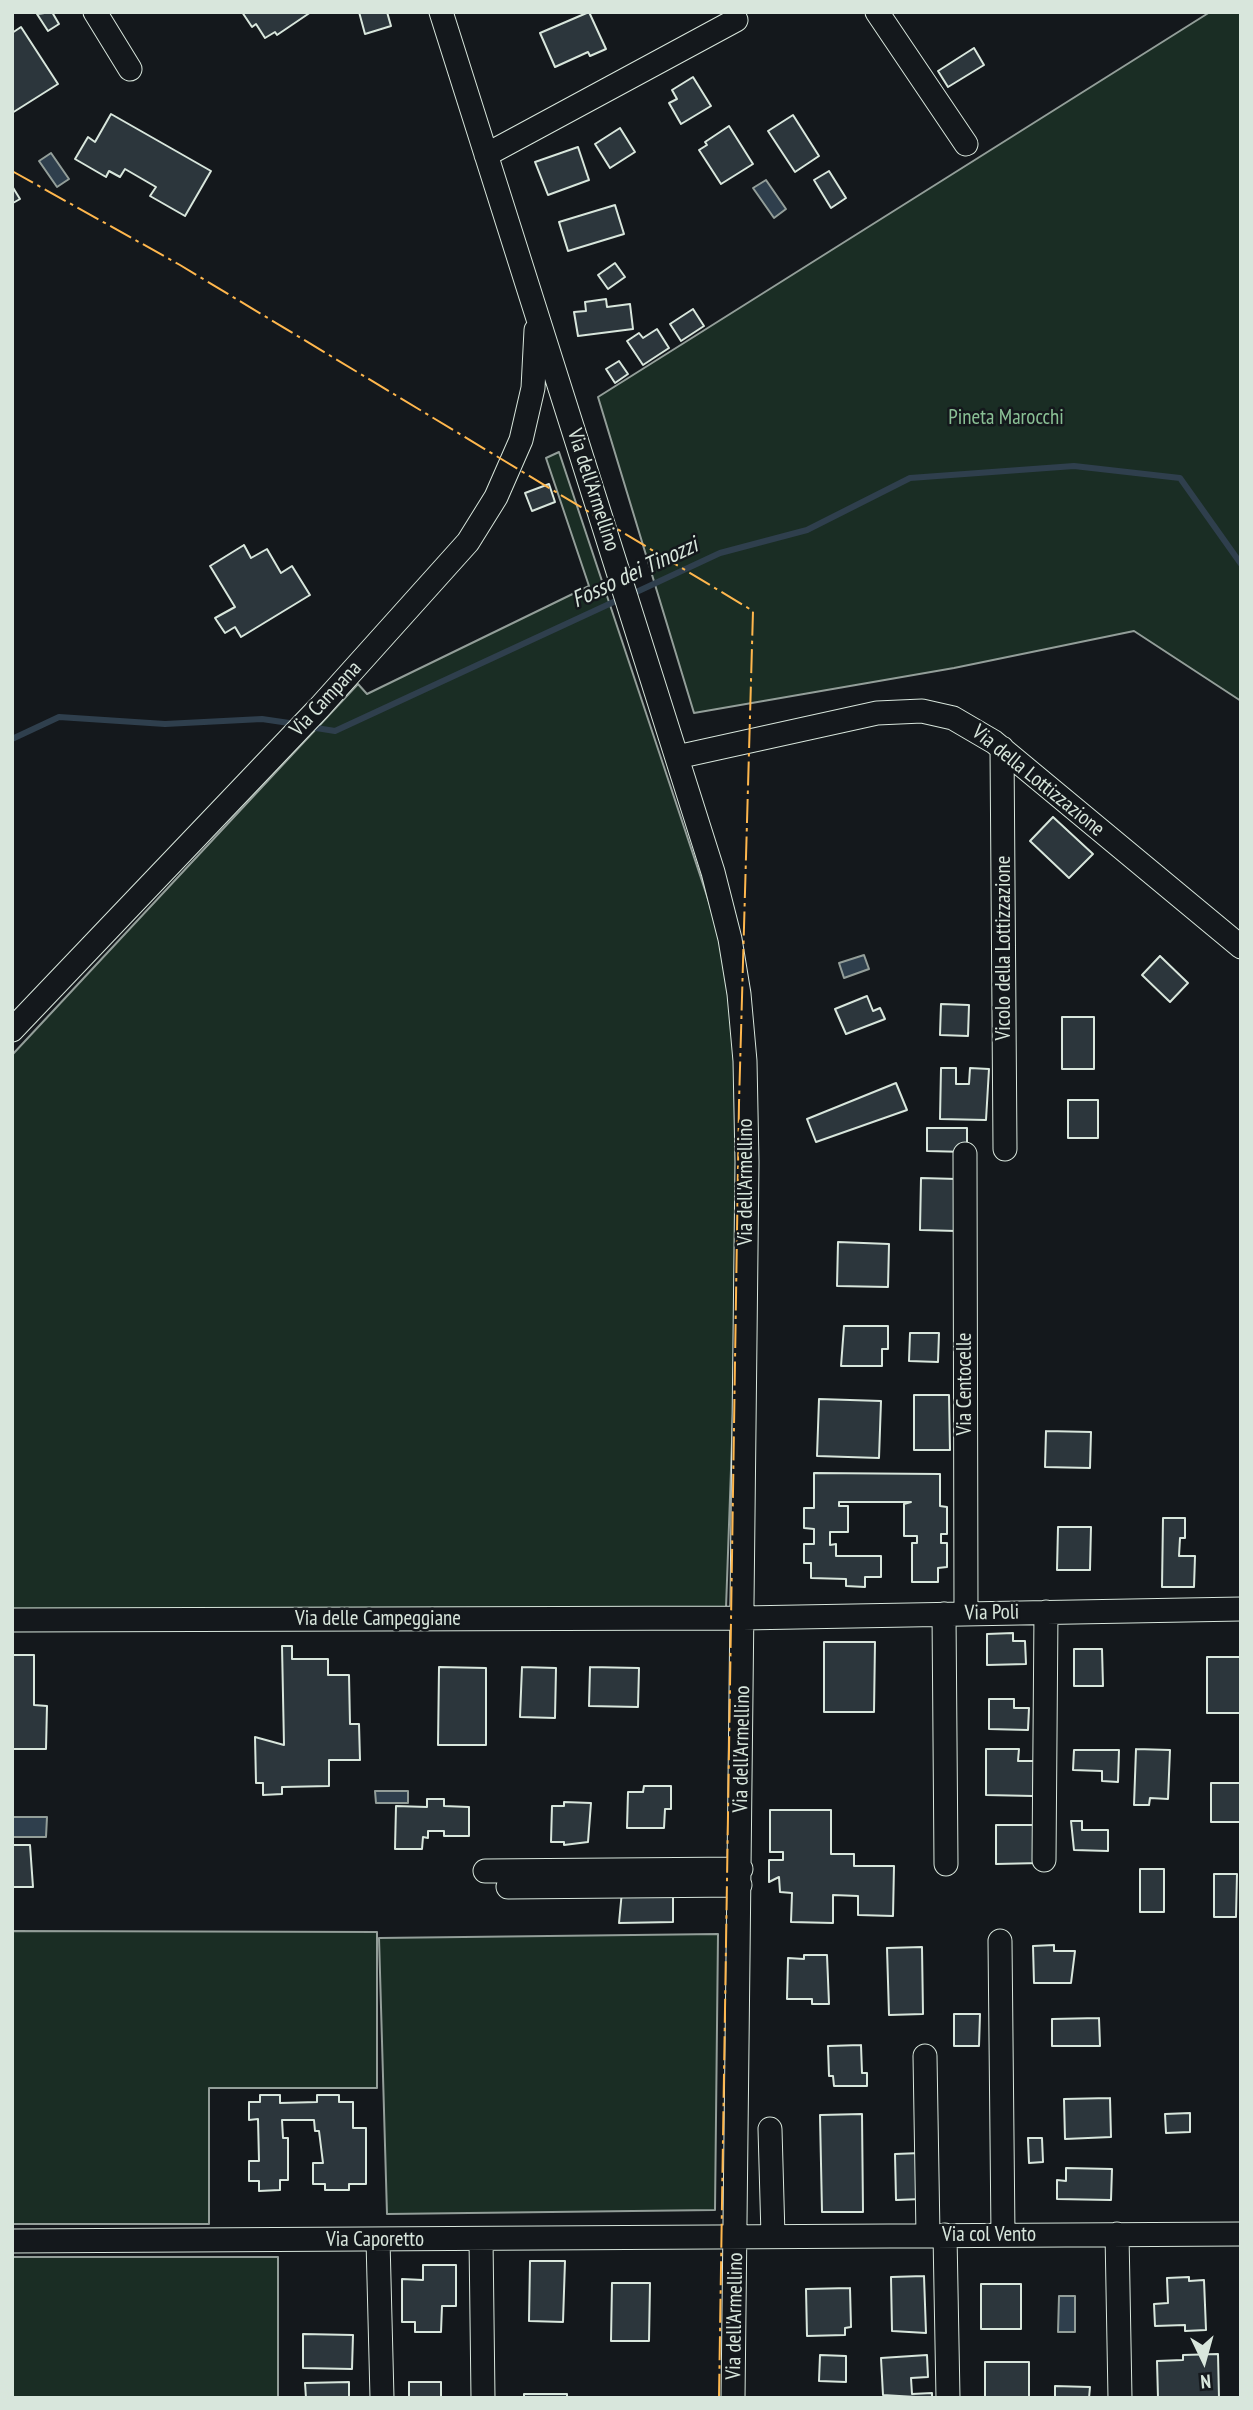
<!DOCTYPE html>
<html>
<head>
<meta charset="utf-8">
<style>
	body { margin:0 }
	#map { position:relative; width:1253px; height:2410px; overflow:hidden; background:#14181c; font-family:"PT Sans Narrow",sans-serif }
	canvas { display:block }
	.frame { position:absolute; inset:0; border:14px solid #d8e6dc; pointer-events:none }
	.north { position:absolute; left:1169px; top:2326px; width:70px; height:70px; -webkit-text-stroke:5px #14181c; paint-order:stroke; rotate:175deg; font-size:19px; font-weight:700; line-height:28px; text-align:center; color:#d8e6dc }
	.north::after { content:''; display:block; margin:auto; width:24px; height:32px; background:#d8e6dc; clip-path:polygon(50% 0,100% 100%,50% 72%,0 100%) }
</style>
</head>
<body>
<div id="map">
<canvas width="1253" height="2410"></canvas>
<div class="frame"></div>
<div class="north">N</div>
</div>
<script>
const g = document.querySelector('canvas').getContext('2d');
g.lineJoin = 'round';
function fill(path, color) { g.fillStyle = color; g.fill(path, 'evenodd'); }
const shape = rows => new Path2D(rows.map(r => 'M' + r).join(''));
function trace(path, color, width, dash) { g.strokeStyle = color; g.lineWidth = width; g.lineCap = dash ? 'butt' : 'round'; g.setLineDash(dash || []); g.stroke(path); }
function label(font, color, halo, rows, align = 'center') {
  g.font = font + ' "PT Sans Narrow",sans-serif'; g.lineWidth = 5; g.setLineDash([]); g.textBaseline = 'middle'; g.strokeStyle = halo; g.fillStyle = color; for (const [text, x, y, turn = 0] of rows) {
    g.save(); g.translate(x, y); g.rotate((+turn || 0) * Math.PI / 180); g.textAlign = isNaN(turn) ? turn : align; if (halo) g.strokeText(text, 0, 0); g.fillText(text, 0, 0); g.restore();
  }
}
const green = shape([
	[1210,12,1241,12,1241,701,1134,631,954,668,694,713,598,397,1210,12],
	[559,452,725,950,744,1109,726,1608,12,1614,12,1055,358,684,367,694,589,586,546,458,559,452],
	[12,1931,377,1932,377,2088,209,2088,209,2224,12,2224,12,1931],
	[718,1934,715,2210,387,2214,379,1938,718,1934],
	[12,2257,278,2257,278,2398,12,2398,12,2257]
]);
fill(green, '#1a2d24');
trace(green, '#939e99', 2);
const water = shape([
	[51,153,69,179,57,187,39,161,51,153],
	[766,180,786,209,774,218,753,188,766,180],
	[864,955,869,969,844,978,839,963,864,955],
	[375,1791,408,1791,408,1803,376,1803,375,1791],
	[12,1817,47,1817,46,1837,12,1837,12,1817],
	[1059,2296,1075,2296,1075,2332,1058,2332,1059,2296]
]);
fill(water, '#2f3f4d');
trace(water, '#939e99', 2);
trace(shape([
	[630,595,720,553,807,530,910,478,1074,466,1180,478,1241,564],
	[310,727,335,731,620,599],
	[12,739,59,717,165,724,262,719,296,724]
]), '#2f3f4d', 6);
const building = shape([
	[52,12,59,24,48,31,37,14,52,12],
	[242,12,311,12,277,35,275,32,265,38,256,24,252,27,242,12],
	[359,12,387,12,391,26,365,34,359,12],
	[589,12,606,49,590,56,588,52,555,67,540,33,589,12],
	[21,27,58,84,12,113,12,33,21,27],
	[974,48,984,65,948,87,938,71,974,48],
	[693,77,711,106,681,124,669,103,677,99,672,90,693,77],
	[111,114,211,171,185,216,150,196,156,187,125,169,120,177,109,171,106,177,75,159,88,137,95,142,111,114],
	[793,115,819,156,795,172,768,131,793,115],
	[729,126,753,164,721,184,699,150,707,145,705,142,729,126],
	[620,128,635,152,610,168,595,144,620,128],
	[578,147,589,180,548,195,535,162,578,147],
	[829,171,846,198,831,208,814,180,829,171],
	[12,186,20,199,13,203,12,201,12,186],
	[615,205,624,234,568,251,559,222,615,205],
	[615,263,625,277,608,289,598,275,615,263],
	[606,299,607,307,630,304,633,329,578,336,574,312,586,311,585,302,606,299],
	[693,309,704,326,681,341,670,324,693,309],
	[657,329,669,348,643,365,627,341,639,333,643,338,657,329],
	[619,361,628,374,615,383,606,369,619,361],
	[549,484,555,502,532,511,525,493,549,484],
	[244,545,251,558,267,549,281,573,292,566,310,595,241,637,235,627,225,633,215,618,235,607,210,566,244,545],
	[1053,817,1093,854,1069,878,1030,841,1053,817],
	[1160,956,1188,983,1170,1002,1142,975,1160,956],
	[867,996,873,1011,880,1008,885,1019,846,1034,835,1009,867,996],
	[941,1004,969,1005,968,1036,940,1035,941,1004],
	[1062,1017,1094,1017,1094,1069,1062,1069,1062,1017],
	[941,1068,956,1068,956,1084,969,1084,970,1068,989,1069,986,1120,940,1119,941,1068],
	[896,1083,907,1110,816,1142,807,1119,896,1083],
	[1068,1100,1098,1100,1098,1138,1068,1138,1068,1100],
	[927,1128,967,1128,967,1152,927,1151,927,1128],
	[921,1178,957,1179,956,1231,920,1230,921,1178],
	[838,1242,889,1244,888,1287,837,1286,838,1242],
	[844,1326,888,1326,888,1349,882,1349,882,1366,841,1366,844,1326],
	[910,1333,939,1333,938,1362,909,1361,910,1333],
	[914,1395,949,1395,950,1450,914,1450,914,1395],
	[819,1399,881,1401,879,1458,817,1456,819,1399],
	[1046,1431,1091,1432,1090,1468,1045,1467,1046,1431],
	[814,1473,940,1474,940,1506,947,1507,947,1534,941,1534,941,1543,947,1543,947,1567,938,1568,938,1582,912,1582,912,1543,917,1543,917,1536,904,1536,904,1504,911,1502,839,1502,839,1506,848,1506,848,1532,830,1532,830,1545,836,1544,836,1556,881,1556,881,1577,865,1577,865,1587,846,1586,846,1579,811,1578,811,1563,804,1563,804,1544,814,1544,814,1529,804,1528,804,1508,814,1508,814,1473],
	[1163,1518,1185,1518,1185,1538,1180,1538,1179,1556,1195,1556,1194,1587,1162,1587,1163,1518],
	[1058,1527,1091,1527,1090,1570,1057,1570,1058,1527],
	[1013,1633,1013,1641,1025,1641,1026,1664,987,1665,987,1634,1013,1633],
	[824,1642,875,1642,874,1712,824,1712,824,1642],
	[282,1646,292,1646,292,1659,328,1659,328,1675,349,1675,350,1724,359,1724,360,1760,329,1760,329,1786,282,1787,282,1794,263,1795,263,1783,256,1783,255,1737,284,1745,282,1646],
	[1074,1649,1102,1649,1103,1686,1074,1686,1074,1649],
	[12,1655,34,1655,34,1705,47,1706,46,1749,12,1749,12,1655],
	[1207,1657,1241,1657,1241,1713,1207,1713,1207,1657],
	[439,1667,486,1668,486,1745,438,1745,439,1667],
	[522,1667,556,1668,555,1718,520,1717,522,1667],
	[590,1667,639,1668,638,1707,589,1706,590,1667],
	[989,1699,1014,1699,1014,1708,1029,1708,1028,1730,989,1729,989,1699],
	[986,1749,1019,1749,1018,1761,1034,1761,1033,1796,986,1795,986,1749],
	[1136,1749,1170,1750,1168,1799,1150,1798,1149,1805,1134,1805,1136,1749],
	[1074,1750,1119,1750,1118,1782,1102,1781,1102,1771,1073,1770,1074,1750],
	[1211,1783,1241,1783,1241,1822,1211,1822,1211,1783],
	[644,1786,671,1786,671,1809,665,1809,664,1828,627,1828,628,1792,643,1792,644,1786],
	[427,1799,444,1799,444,1806,469,1807,469,1836,444,1836,444,1831,428,1831,428,1838,423,1837,422,1849,395,1849,396,1806,427,1807,427,1799],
	[564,1802,591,1803,588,1842,564,1845,564,1842,551,1842,552,1806,564,1806,564,1802],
	[770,1810,831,1810,831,1854,854,1854,854,1866,894,1866,893,1916,858,1915,858,1896,833,1895,833,1923,791,1922,792,1893,780,1892,779,1877,769,1882,769,1860,783,1860,783,1852,770,1852,770,1810],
	[1071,1821,1082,1821,1082,1830,1108,1830,1108,1851,1074,1850,1071,1821],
	[996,1825,1039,1825,1040,1863,996,1864,996,1825],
	[12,1845,30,1845,33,1887,12,1887,12,1845],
	[1140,1869,1164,1869,1164,1912,1140,1912,1140,1869],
	[1214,1874,1237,1874,1236,1917,1214,1917,1214,1874],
	[673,1890,673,1922,619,1923,622,1891,673,1890],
	[1054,1945,1054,1951,1075,1951,1071,1983,1034,1983,1033,1946,1054,1945],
	[922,1947,923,2014,889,2015,887,1948,922,1947],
	[804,1955,827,1955,829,2004,812,2004,812,1999,787,1999,788,1958,804,1959,804,1955],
	[954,2014,980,2014,979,2046,954,2046,954,2014],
	[1099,2018,1100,2046,1052,2046,1052,2019,1099,2018],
	[861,2045,862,2073,867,2073,867,2086,834,2086,833,2076,829,2076,828,2046,861,2045],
	[260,2095,280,2095,280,2103,317,2102,317,2095,339,2095,339,2102,353,2102,353,2128,366,2128,366,2184,349,2184,349,2190,325,2190,325,2184,313,2184,313,2163,323,2163,319,2131,315,2131,314,2120,282,2120,283,2138,288,2138,288,2180,280,2180,280,2190,259,2191,259,2181,249,2181,249,2161,259,2161,258,2119,249,2120,249,2102,260,2102,260,2095],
	[1110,2098,1111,2137,1065,2139,1064,2099,1110,2098],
	[1190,2113,1190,2132,1166,2133,1165,2114,1190,2113],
	[862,2114,863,2212,822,2212,820,2115,862,2114],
	[1028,2138,1042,2138,1043,2162,1029,2163,1028,2138],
	[921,2153,922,2199,896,2200,895,2154,921,2153],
	[1066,2168,1112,2169,1111,2200,1057,2199,1057,2180,1066,2181,1066,2168],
	[530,2261,565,2261,563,2322,529,2321,530,2261],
	[423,2265,456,2265,456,2306,442,2306,441,2332,415,2332,415,2322,402,2322,402,2279,423,2280,423,2265],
	[924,2276,926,2333,892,2331,891,2277,924,2276],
	[1189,2277,1189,2281,1204,2280,1206,2330,1185,2331,1185,2325,1155,2326,1154,2304,1168,2303,1167,2278,1189,2277],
	[612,2283,650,2283,649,2341,611,2341,612,2283],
	[981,2284,1021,2284,1021,2329,981,2329,981,2284],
	[850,2288,851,2327,845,2328,845,2335,807,2336,806,2289,850,2288],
	[303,2334,353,2335,352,2369,303,2368,303,2334],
	[1218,2354,1219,2398,1158,2398,1157,2361,1183,2360,1183,2355,1218,2354],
	[820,2355,846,2356,846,2382,819,2381,820,2355],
	[927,2355,928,2377,911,2378,912,2394,932,2393,932,2398,883,2395,881,2358,927,2355],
	[985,2362,1029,2362,1029,2398,985,2398,985,2362],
	[349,2382,349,2398,306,2398,305,2383,349,2382],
	[409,2382,441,2382,441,2398,409,2398,409,2382],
	[1055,2386,1090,2387,1089,2398,1055,2398,1055,2386],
	[524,2394,567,2394,567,2398,524,2398,524,2394]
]);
fill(building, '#2c363c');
trace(building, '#d8e6dc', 2);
const minor = shape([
	[95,12,130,69],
	[441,12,713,872,730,939,739,994,745,1061,747,1162,733,2398],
	[877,12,966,144],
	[486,155,736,20],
	[1002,748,1005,1149],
	[677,757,877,713,922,711,953,718,994,742,1241,947],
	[12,1030,319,708,468,542,496,497,521,440,533,388,536,330],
	[965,1154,966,1614],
	[944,1614,946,1864],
	[12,1620,743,1618,1241,1609],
	[1044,1860,1046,1612],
	[485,1871,741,1869],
	[508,1887,740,1885],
	[1000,1941,1003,2235],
	[925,2056,928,2235],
	[770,2129,773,2236],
	[1117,2234,1120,2398],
	[945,2235,948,2398],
	[481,2239,483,2398],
	[378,2240,382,2398],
	[12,2241,1241,2234]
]);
trace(minor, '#d8e6dc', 25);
trace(minor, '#14181c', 23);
trace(shape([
	[12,171,180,265,753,611,739,1103,719,2398]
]), '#ffb74d', 2, [24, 5, 3.5, 5]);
label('21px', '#8ac095', '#14181c', [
	["Pineta Marocchi",1006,418]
]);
label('21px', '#d8e6dc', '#14181c', [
	["Via dell'Armellino",593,490,72],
	["Via Campana",326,699,-47],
	["Via della Lottizzazione",1038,781,39],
	["Vicolo della Lottizzazione",1004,948,-90],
	["Via dell'Armellino",746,1182,-90],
	["Via Centocelle",965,1384,-90],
	["Via Poli",992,1613,-1],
	["Via delle Campeggiane",378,1619],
	["Via dell'Armellino",742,1749,-89],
	["Via col Vento",989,2235],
	["Via Caporetto",375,2240],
	["Via dell'Armellino",735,2316,-89]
]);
label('italic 23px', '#d8e6dc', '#14181c', [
	["Fosso dei Tinozzi",635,573,-25]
]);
</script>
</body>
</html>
